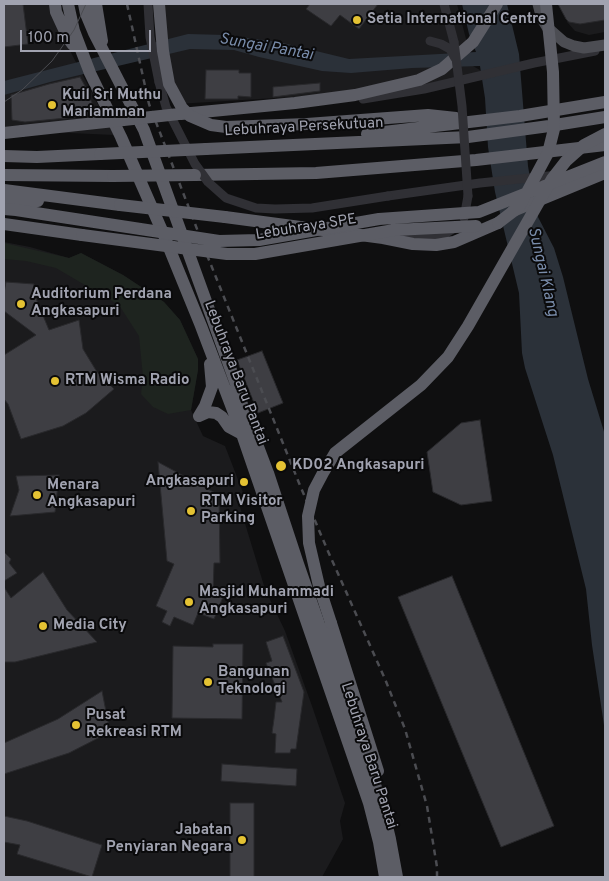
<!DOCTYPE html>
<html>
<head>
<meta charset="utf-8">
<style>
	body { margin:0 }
	#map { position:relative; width:609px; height:881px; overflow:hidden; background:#0f0f10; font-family:Overpass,sans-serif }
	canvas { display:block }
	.frame { position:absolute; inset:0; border:5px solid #a1a3b0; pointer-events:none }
	.scale { position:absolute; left:20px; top:30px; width:131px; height:22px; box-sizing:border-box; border:2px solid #a1a3b0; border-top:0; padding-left:6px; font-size:15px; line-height:18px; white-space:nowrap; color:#a1a3b0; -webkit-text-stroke:4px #0a0a0b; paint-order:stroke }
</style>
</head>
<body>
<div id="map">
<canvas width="609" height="881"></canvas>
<div class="frame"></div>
<div class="scale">100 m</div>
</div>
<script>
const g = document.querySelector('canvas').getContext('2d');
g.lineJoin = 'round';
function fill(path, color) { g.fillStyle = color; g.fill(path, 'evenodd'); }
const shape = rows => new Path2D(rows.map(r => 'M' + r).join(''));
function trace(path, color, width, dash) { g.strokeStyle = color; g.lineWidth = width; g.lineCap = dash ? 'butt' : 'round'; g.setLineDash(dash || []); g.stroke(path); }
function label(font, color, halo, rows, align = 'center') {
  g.font = font + ' Overpass,sans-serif'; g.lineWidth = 4; g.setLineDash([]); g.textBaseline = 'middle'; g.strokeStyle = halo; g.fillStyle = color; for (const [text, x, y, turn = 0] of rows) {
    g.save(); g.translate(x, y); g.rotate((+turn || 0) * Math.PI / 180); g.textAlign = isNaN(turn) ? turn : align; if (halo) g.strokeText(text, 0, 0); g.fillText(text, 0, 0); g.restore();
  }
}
fill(shape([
	[4,4,52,4,55,22,114,135,4,130],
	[159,4,457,4,473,66,485,73,424,89,177,104],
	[564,4,605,4,605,32,589,35,575,31,567,22],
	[4,242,30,247,69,258,81,253,123,275,164,302,180,320,198,359,198,370,191,410,203,436,225,446,244,495,240,507,265,589,285,631,312,706,345,803,340,821,343,839,322,877,4,877]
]), '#1b1b1d');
fill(shape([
	[4,243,69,258,81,253,123,275,164,302,180,320,198,359,198,370,191,410,168,414,153,407,141,394,143,377,139,336,119,305,56,268,26,261,4,259]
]), '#1e241f');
fill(shape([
	[462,4,507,4,519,54,528,166,533,196,538,217,554,248,563,277,588,379,605,435,605,732,592,645,586,589,553,455,525,368,522,353,519,293,495,192,488,147,485,98,480,66,412,68,351,73,322,71,259,57,234,50,190,49,50,82,4,95,4,81,188,34,225,35,279,42,349,59,476,52,469,34]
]), '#2b3139');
const building = shape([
	[4,4,23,4,28,44,4,47,4,4],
	[310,4,378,4,359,29,340,15,331,26,306,9,310,4],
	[558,4,605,4,605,20,580,24,569,22,566,19,558,4],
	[206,70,239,70,239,73,251,73,251,97,238,96,238,99,205,99,206,70],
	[80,77,85,86,97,115,25,122,12,120,11,95,49,84,80,77],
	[320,83,320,91,273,97,273,87,320,83],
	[6,282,34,284,32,295,35,296,49,330,79,320,83,349,97,372,114,389,86,413,63,426,21,439,8,404,4,399,4,355,36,335,4,311,4,293,6,282],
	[262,351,283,403,258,413,237,360,262,351],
	[480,420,492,501,461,505,433,492,427,452,461,423,480,420],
	[158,462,219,495,220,563,214,563,213,593,223,597,214,619,198,613,193,625,174,617,170,626,162,622,167,611,156,606,174,564,167,561,158,462],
	[59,475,55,512,10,516,19,490,16,476,59,475],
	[4,552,11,559,9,563,17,573,4,581,4,552],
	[43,572,67,610,97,642,15,662,4,662,4,587,11,598,43,572],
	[452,576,554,826,501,847,398,597,452,576],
	[283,636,304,692,296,749,291,749,290,753,275,753,276,734,272,733,274,719,276,702,282,702,266,663,272,661,266,642,283,636],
	[213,644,243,644,242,719,172,718,173,646,213,647,213,644],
	[102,691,110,732,69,753,4,774,4,743,58,719,102,691],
	[222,764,297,769,296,786,221,781,222,764],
	[230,803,254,803,254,877,230,877,230,803],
	[4,816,27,821,102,845,92,877,17,854,20,845,4,842,4,816]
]);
fill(building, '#3e3e43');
trace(building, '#29292c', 1);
trace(shape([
	[148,4,150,37,159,82],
	[444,4,454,42],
	[363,99,424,89,534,63,595,51],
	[388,196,480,183,558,175],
	[464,218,468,196],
	[405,238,443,235,453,229]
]), '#303035', 9);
trace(shape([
	[538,4,542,19,547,27,564,42,574,46,584,48,605,45]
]), '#4c4d53', 11);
trace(shape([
	[55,4,56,12,68,38,73,45],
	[68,4,74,31,90,73,121,137,163,233,201,326,242,434,369,803,379,842,385,877],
	[84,4,86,14,94,33,144,130,236,384,237,391,268,473,298,564,381,802,390,839,397,877],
	[96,4,102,41],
	[181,114,295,103,355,95,419,80,442,69,473,42,497,4],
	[307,124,428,115,456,118],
	[4,133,22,131],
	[367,134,520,116,605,102],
	[206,149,468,137,549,126,605,117],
	[4,156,37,157,100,154],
	[4,175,113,176],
	[195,175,316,173,476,160,605,145],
	[4,190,120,205],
	[4,202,38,201],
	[513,211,605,173],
	[225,217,383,238,413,244,436,245,454,242,498,223],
	[4,224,82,235],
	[199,416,205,406,212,387,210,364],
	[199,416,208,412,216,413,222,417,229,427,242,434],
	[331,623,378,771]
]), '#5c5d65', 12);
trace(shape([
	[4,102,22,90,52,61,74,30,86,4]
]), '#4b4c51', 1);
trace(shape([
	[127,4,149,104,207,255,299,483,327,549,385,679,405,729,427,806,437,867,437,877]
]), '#4b4c51', 2.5, [6, 5]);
trace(shape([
	[430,41,441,44,450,49,455,58],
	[454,42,462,106,468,196],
	[159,82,166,107,195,164,208,182,226,198,256,208,275,209,312,208,388,196]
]), '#303035', 9);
trace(shape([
	[159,4,163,51,169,84,182,108,190,116,211,125,226,127,307,124],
	[22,131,179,114],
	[100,154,206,149],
	[113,176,195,175],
	[120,205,225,217],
	[4,209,16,210,219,241,259,240,379,219,479,212,605,162],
	[498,223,519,207,548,153,554,129,553,72,546,4],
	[82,235,227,254,255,254,394,230,476,226],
	[331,623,319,586,309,543,308,516,314,490,323,473,335,453,421,385,448,357,468,326,552,179,566,161,584,145,605,134]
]), '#5c5d65', 12);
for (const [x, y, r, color] of [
	[357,20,5,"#e4c233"],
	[52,105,5,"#e4c233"],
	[21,304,5,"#e4c233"],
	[55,381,5,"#e4c233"],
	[281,466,6,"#e4c233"],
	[244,482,5,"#e4c233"],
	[37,495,5,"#e4c233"],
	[191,511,5,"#e4c233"],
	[189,602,5,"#e4c233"],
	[43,626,5,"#e4c233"],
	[208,682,5,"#e4c233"],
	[76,725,5,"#e4c233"],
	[242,840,5,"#e4c233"]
]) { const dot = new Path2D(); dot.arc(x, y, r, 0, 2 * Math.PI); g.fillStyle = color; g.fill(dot); trace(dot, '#0a0a0b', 2); }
label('bold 15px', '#a1a3b0', '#0a0a0b', [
	["Setia International Centre",367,20],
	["Kuil Sri Muthu",62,96],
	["Mariamman",62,113],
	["Auditorium Perdana",31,295],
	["Angkasapuri",31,312],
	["RTM Wisma Radio",65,381],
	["KD02 Angkasapuri",292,466],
	["Angkasapuri",234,482,"right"],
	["Menara",47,486],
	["Angkasapuri",47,503],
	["RTM Visitor",201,502],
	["Parking",201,519],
	["Masjid Muhammadi",199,593],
	["Angkasapuri",199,610],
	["Media City",53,626],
	["Bangunan",218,673],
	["Teknologi",218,690],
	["Pusat",86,716],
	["Rekreasi RTM",86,733],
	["Jabatan",232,831,"right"],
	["Penyiaran Negara",232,848,"right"]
], 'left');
label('15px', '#a1a3b0', '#0a0a0b', [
	["Lebuhraya Persekutuan",304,128,-3],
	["Lebuhraya SPE",306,228,-9],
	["Lebuhraya Baru Pantai",235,373,69],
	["Lebuhraya Baru Pantai",368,756,72]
]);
label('italic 16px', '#798caa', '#0a0a0b', [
	["Sungai Pantai",266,48,10],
	["Sungai Klang",542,272,77]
]);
</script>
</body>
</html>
